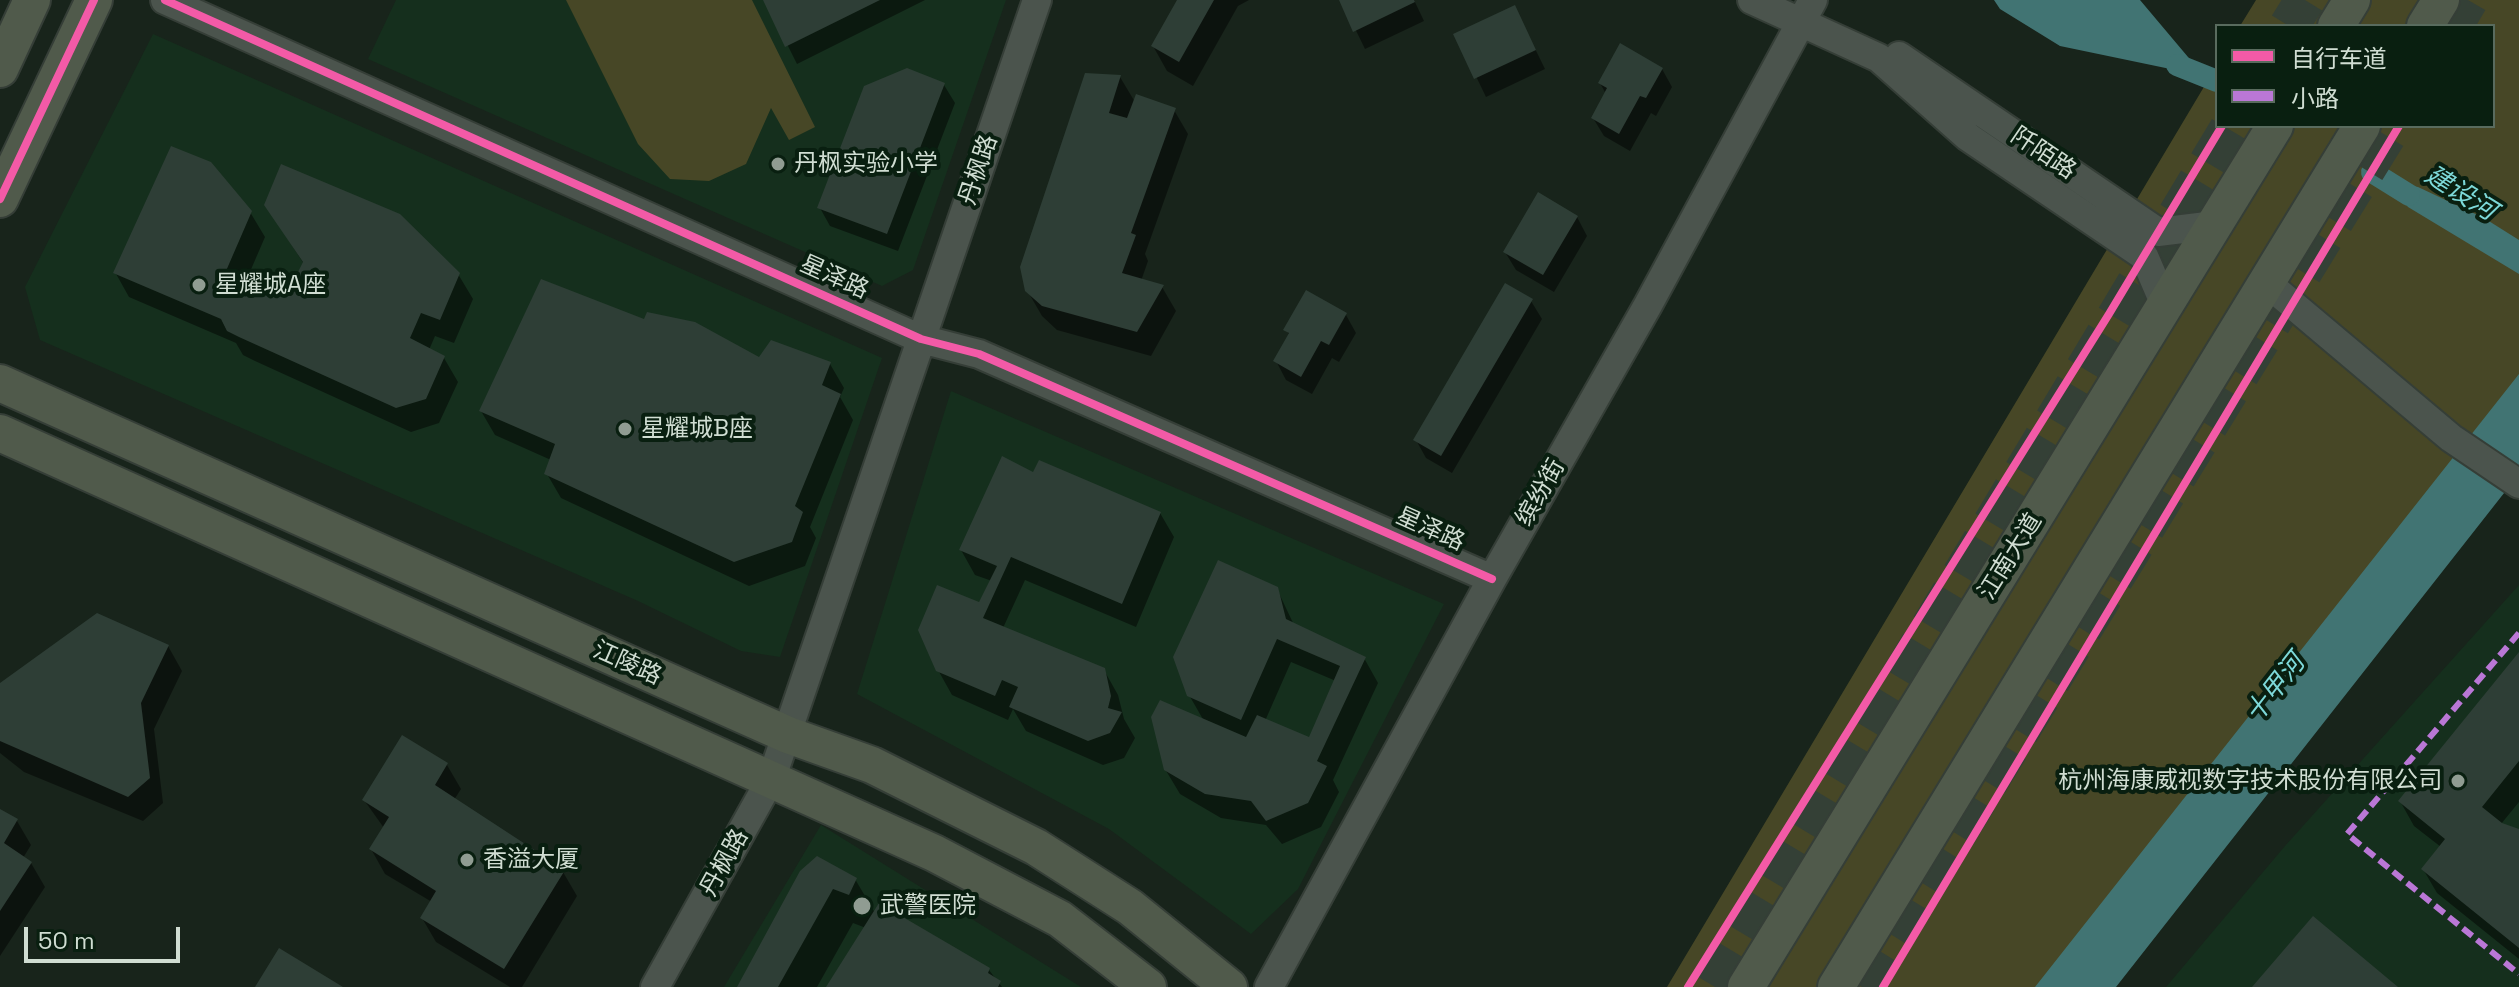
<!DOCTYPE html>
<html>
<head>
<meta charset="utf-8">
<style>
	body { margin:0 }
	#map { position:relative; width:2519px; height:987px; overflow:hidden; background:#18241b; font-family:"Space Grotesk","Noto Sans SC",sans-serif }
	canvas { display:block }
	.legend { position:absolute; left:2215px; top:24px; width:280px; height:104px; box-sizing:border-box; background:#091f10; border:2px solid #596b5e; margin:0; padding:10px 14px; list-style:none; font-size:24px; color:#d0ddd2 }
	.legend li { display:flex; align-items:center; gap:16px; height:40px }
	.legend b { width:40px; border:2px solid #596b5e }
	.scale { position:absolute; left:24px; top:927px; width:156px; height:36px; box-sizing:border-box; border:4px solid #d0ddd2; border-top:0; padding-left:10px; font-size:24px; line-height:28px; white-space:nowrap; color:#d0ddd2; -webkit-text-stroke:6px #091f10; paint-order:stroke }
</style>
</head>
<body>
<div id="map">
<canvas width="2519" height="987"></canvas>
<ul class="legend">
<li><b style="height:10px;background:#f35aa7"></b>自行车道</li>
<li><b style="height:10px;background:#ba77d6"></b>小路</li>
</ul>
<div class="scale">50 m</div>
</div>
<script>
const g = document.querySelector('canvas').getContext('2d');
g.lineJoin = 'round';
function fill(path, color) { g.fillStyle = color; g.fill(path, 'evenodd'); }
const shape = rows => new Path2D(rows.map(r => 'M' + r).join(''));
function trace(path, color, width, dash) { g.strokeStyle = color; g.lineWidth = width; g.lineCap = dash ? 'butt' : 'round'; g.setLineDash(dash || []); g.stroke(path); }
function label(font, color, halo, rows, align = 'center') {
  g.font = font + ' "Space Grotesk","Noto Sans SC",sans-serif'; g.lineWidth = 8; g.setLineDash([]); g.textBaseline = 'middle'; g.strokeStyle = halo; g.fillStyle = color; for (const [text, x, y, turn = 0] of rows) {
    g.save(); g.translate(x, y); g.rotate((+turn || 0) * Math.PI / 180); g.textAlign = isNaN(turn) ? turn : align; if (halo) g.strokeText(text, 0, 0); g.fillText(text, 0, 0); g.restore();
  }
}
fill(shape([
	[396,0,1006,0,913,270,882,286,368,59],
	[153,34,882,358,780,657,741,651,638,601,40,340,25,287],
	[951,391,1444,604,1298,889,1251,934,1109,829,857,694],
	[2519,585,2519,987,2166,987,2285,846],
	[821,825,1081,987,724,987]
]), '#152f1d');
fill(shape([
	[566,0,752,0,815,127,789,140,771,108,746,164,709,181,670,179,638,144],
	[2256,0,2519,0,2519,401,2048,987,1667,987,2217,65,2217,126,2493,126,2493,26,2240,26]
]), '#474726');
fill(shape([
	[1994,0,2140,0,2204,76,2060,46,2000,9],
	[2386,181,2418,187,2484,218,2519,240,2519,274,2408,207],
	[2519,374,2519,474,2116,987,2035,987]
]), '#417473');
fill(shape([
	[765,0,925,0,797,64],
	[1179,0,1249,0,1238,6,1193,86,1167,71,1153,46],
	[1341,0,1414,0,1424,21,1365,49],
	[1515,8,1545,69,1486,97,1456,35],
	[1662,69,1672,87,1656,116,1651,113,1630,151,1604,136,1593,118,1606,94,1600,83],
	[1120,77,1135,102,1174,110,1188,134,1145,254,1148,261,1141,281,1162,287,1176,311,1151,356,1057,330,1042,316,1027,290],
	[944,85,955,103,898,251,830,226,820,208],
	[266,205,458,274,473,299,454,343,435,336,429,350,444,358,458,382,439,423,411,432,255,361,243,355,236,343,129,297,115,272,250,212,265,237,246,281,287,299,304,264],
	[1577,217,1587,236,1554,292,1516,270,1505,252],
	[1531,301,1542,319,1452,473,1426,458,1416,440],
	[1346,315,1356,333,1339,362,1332,358,1312,394,1286,380,1276,361,1290,336,1286,329],
	[645,322,760,359,830,364,844,388,840,397,853,420,810,527,816,538,805,566,749,586,561,498,547,474,551,460,495,435,481,411],
	[1034,475,1160,513,1174,537,1136,627,1025,580,1003,628,1104,670,1118,695,1124,719,1135,738,1124,758,1103,765,1026,731,1013,709,1008,720,952,695,938,670,992,581,975,575,961,550],
	[1277,589,1294,625,1364,658,1378,683,1333,780,1339,792,1321,827,1282,844,1266,825,1221,818,1180,794,1165,769,1204,721,1189,695],
	[1291,662,1336,681,1310,740,1265,721],
	[168,646,182,671,154,729,163,803,143,821,24,772,0,753,0,696],
	[2519,655,2519,802,2501,824,2519,831,2519,959,2437,893,2423,869,2441,847,2414,826,2400,801],
	[447,765,461,789,454,800,563,872,577,896,522,987,510,987,436,942,422,918,432,902,385,874,371,849,384,828,364,800],
	[0,811,17,821,31,845,23,858,31,863,45,887,0,956],
	[809,863,855,879,875,913,989,970,1002,987,828,987,866,928,853,923,817,987,738,987]
]), '#0007');
trace(shape([
	[2177,65,2217,81],
	[2372,172,2409,195]
]), '#417473', 22);
fill(shape([
	[763,0,880,0,785,47],
	[1177,0,1214,0,1179,62,1151,46],
	[1339,0,1414,0,1415,2,1353,32],
	[1515,5,1536,50,1474,79,1453,34],
	[1620,43,1663,68,1646,98,1640,96,1619,134,1591,118,1607,88,1598,83],
	[907,68,945,83,887,234,817,208,864,86],
	[1085,73,1121,75,1109,113,1127,118,1136,94,1176,108,1131,233,1136,235,1122,273,1164,285,1137,332,1042,306,1025,291,1020,267],
	[171,146,211,162,252,211,226,271,286,296,303,262,264,205,281,164,400,214,460,273,440,320,421,313,410,338,445,356,426,399,396,408,239,337,227,331,221,319,113,273],
	[1538,192,1578,216,1543,275,1503,252],
	[541,279,644,319,647,312,695,322,759,357,771,340,831,362,822,385,841,394,795,506,803,512,792,542,734,562,544,474,555,444,479,411],
	[1505,283,1533,299,1441,456,1413,440],
	[1306,290,1347,313,1329,345,1321,341,1301,377,1273,361,1289,333,1283,330],
	[1002,456,1033,472,1039,460,1161,512,1122,604,1011,557,983,618,1105,668,1111,696,1108,708,1122,712,1110,733,1088,741,1009,707,1018,687,1002,680,995,696,936,671,918,630,937,585,979,602,997,566,959,550],
	[1218,560,1278,587,1286,619,1366,657,1317,761,1327,766,1308,803,1266,821,1251,801,1205,794,1164,770,1151,717,1160,700,1246,737,1257,715,1309,737,1340,666,1277,639,1241,720,1187,696,1173,657],
	[97,613,169,645,141,703,150,778,128,797,0,741,0,683],
	[2519,652,2519,761,2482,807,2502,823,2519,829,2519,948,2421,869,2445,839,2398,801],
	[402,735,448,763,435,785,565,870,504,969,420,918,436,891,369,849,389,817,362,800],
	[0,809,18,819,4,843,32,862,0,911],
	[817,856,857,878,849,895,833,889,778,987,737,987,800,871],
	[879,903,990,968,988,973,1001,981,998,987,826,987],
	[2313,916,2398,987,2252,987],
	[279,948,343,987,255,987]
]), '#2e3e36');
trace(shape([
	[2289,26,2305,0],
	[2453,26,2468,0],
	[1715,987,2231,126],
	[1862,987,2392,126]
]), '#344036', 40, [40, 20]);
const minor = shape([
	[165,0,921,339,979,354,1492,579],
	[1752,0,1879,58,1968,137,2144,256,2165,305],
	[1899,56,2158,232,2215,225],
	[2267,283,2451,438,2519,484],
	[655,987,772,777,1037,0],
	[1269,987,1492,579,1648,305,1813,0]
]);
const major = shape([
	[2336,26,2352,0],
	[2425,26,2441,0],
	[0,69,32,0],
	[0,199,94,0],
	[0,383,788,735,872,765,1036,847,1130,907,1229,987],
	[0,433,934,853,1060,919,1148,987],
	[1746,987,2275,126],
	[1836,987,2362,126]
]);
trace(minor, '#353e37', 32);
trace(major, '#353e37', 40);
trace(minor, '#4b544d', 28);
trace(major, '#505a4b', 36);
trace(shape([
	[2519,633,2347,834,2519,974]
]), '#ba77d6', 6, [12, 6]);
trace(shape([
	[165,0,921,339,979,354,1492,579],
	[0,199,94,0],
	[1688,987,2109,314,2222,126],
	[1883,987,2399,126]
]), '#f35aa7', 8);
for (const [x, y, r, color] of [
	[778,164,8,"#909c92"],
	[199,285,8,"#909c92"],
	[625,429,8,"#909c92"],
	[2458,781,8,"#909c92"],
	[467,860,8,"#909c92"],
	[862,906,10,"#909c92"]
]) { const dot = new Path2D(); dot.arc(x, y, r, 0, 2 * Math.PI); g.fillStyle = color; g.fill(dot); trace(dot, '#091f10', 3); }
label('24px', '#d0ddd2', '#091f10', [
	["阡陌路",2043,154,34],
	["丹枫路",979,170,-71],
	["星泽路",834,278,24],
	["缤纷街",1541,493,-60],
	["星泽路",1430,530,24],
	["江南大道",2011,557,-58],
	["江陵路",627,664,24],
	["丹枫路",725,863,-61]
]);
label('24px', '#d0ddd2', '#091f10', [
	["丹枫实验小学",794,164],
	["星耀城A座",215,285],
	["星耀城B座",641,429],
	["杭州海康威视数字技术股份有限公司",2442,781,"right"],
	["香溢大厦",483,860],
	["武警医院",880,906]
], 'left');
label('italic 26px', '#7dd9d9', '#091f10', [
	["建设河",2460,194,32],
	["十甲河",2276,689,-52]
]);
</script>
</body>
</html>
